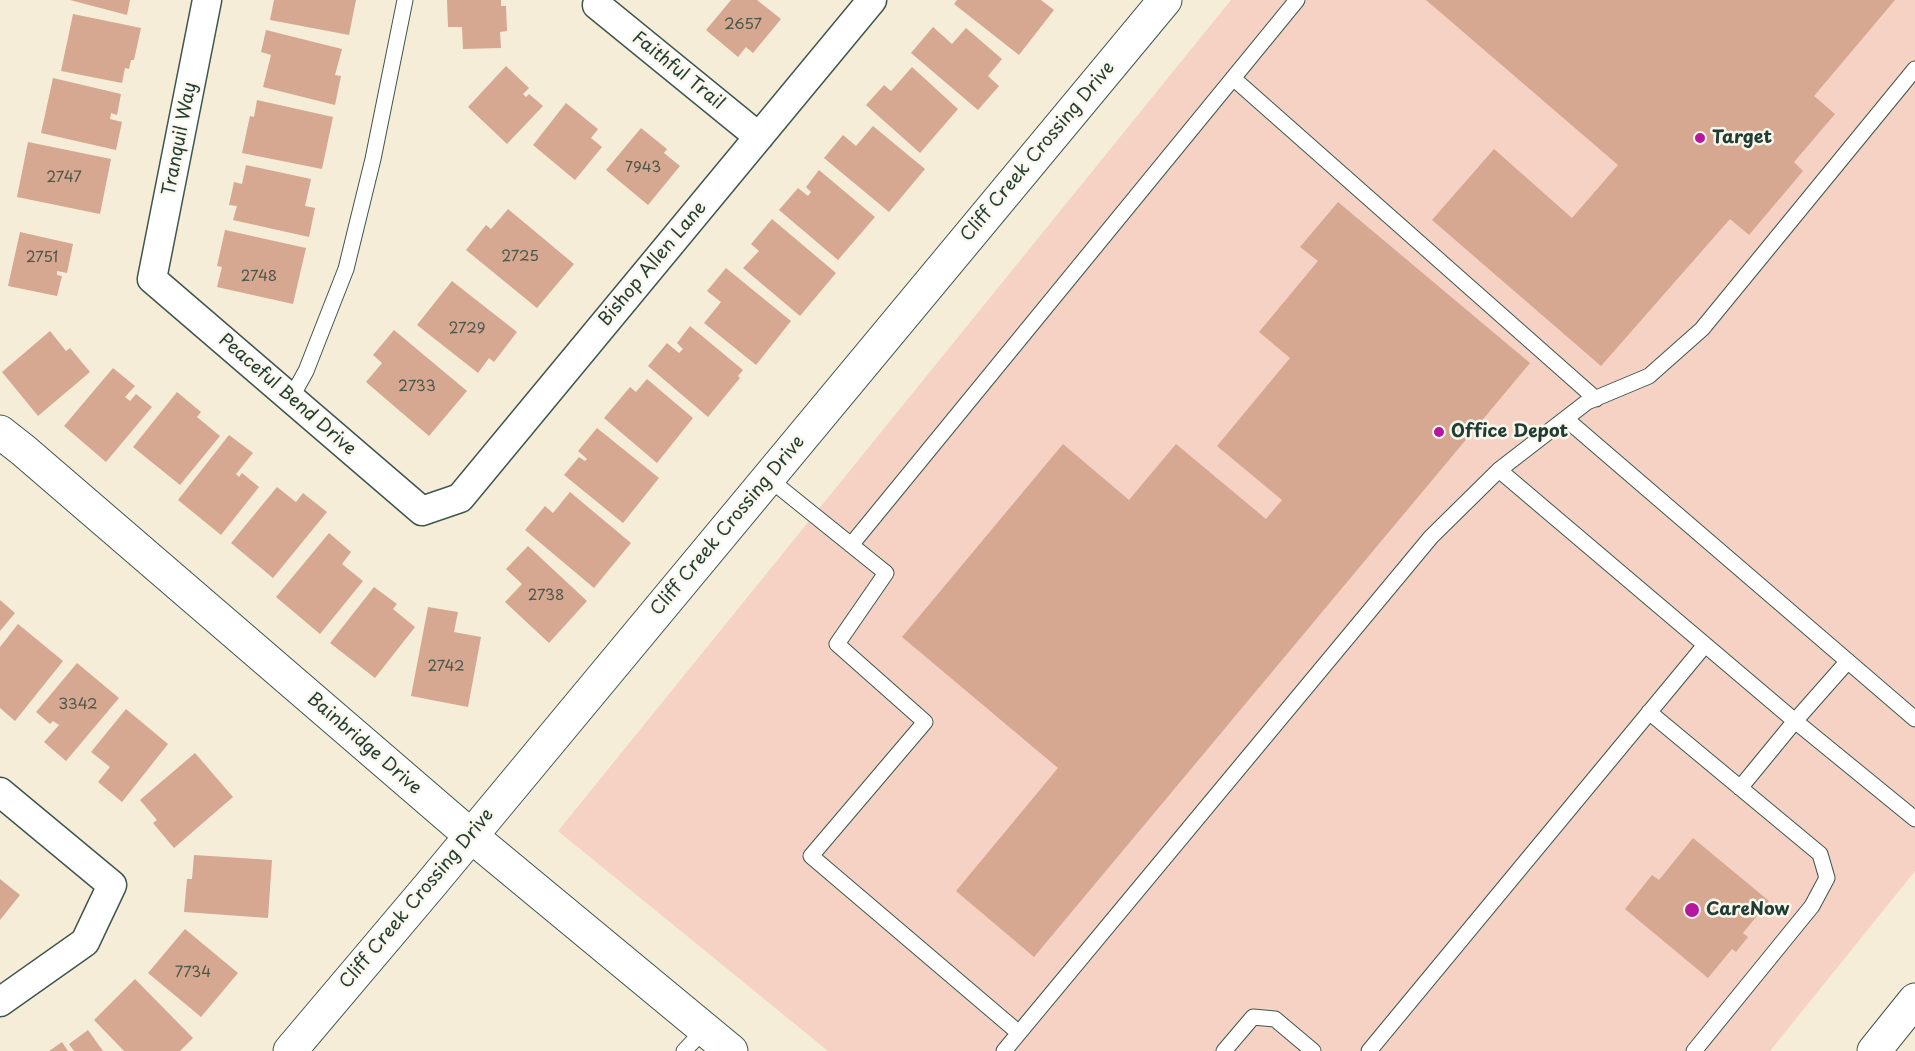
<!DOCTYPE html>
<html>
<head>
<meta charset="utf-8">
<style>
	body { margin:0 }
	canvas { display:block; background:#f5edd8 }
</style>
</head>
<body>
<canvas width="1915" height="1051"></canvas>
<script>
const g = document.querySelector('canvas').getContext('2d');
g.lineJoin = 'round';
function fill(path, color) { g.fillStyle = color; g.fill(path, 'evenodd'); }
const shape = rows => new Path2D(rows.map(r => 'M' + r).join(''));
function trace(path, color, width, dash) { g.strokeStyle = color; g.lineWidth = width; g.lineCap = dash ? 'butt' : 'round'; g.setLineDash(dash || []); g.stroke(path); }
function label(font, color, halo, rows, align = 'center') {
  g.font = font + ' "Playpen Sans",sans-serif'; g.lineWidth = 5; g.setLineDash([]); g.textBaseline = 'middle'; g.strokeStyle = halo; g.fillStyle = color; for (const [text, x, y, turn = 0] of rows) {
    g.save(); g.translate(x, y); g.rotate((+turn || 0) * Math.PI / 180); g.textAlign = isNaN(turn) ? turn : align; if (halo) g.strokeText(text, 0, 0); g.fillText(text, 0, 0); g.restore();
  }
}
fill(shape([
	[1231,0,1915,0,1915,871,1770,1051,828,1051,558,831]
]), '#f6d2c4');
fill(shape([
	[70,0,130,0,127,15],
	[274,0,356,0,349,35,270,20],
	[447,0,501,0,501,6,506,6,507,31,500,32,501,48,463,49,462,27,448,27],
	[731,0,757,0,781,19,753,53,746,47,738,57,706,30],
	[957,0,1041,0,1054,10,1019,55,954,4],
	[1426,0,1895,0,1814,96,1835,114,1794,162,1803,171,1749,235,1730,219,1601,366,1432,220,1494,149,1572,218,1618,165],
	[73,14,141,28,134,60,131,60,129,69,125,68,122,83,61,71],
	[933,27,952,44,966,28,1002,59,988,76,999,86,978,110,911,53],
	[266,30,342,49,335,75,341,76,335,105,263,87,271,55,261,52],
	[506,66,529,88,523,94,526,97,529,94,543,106,507,144,468,107],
	[912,67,958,109,920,153,866,105,884,85,891,91],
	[53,78,121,94,117,115,111,113,110,119,122,122,116,150,41,133],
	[257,100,333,117,322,169,242,153,250,116,254,117],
	[566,103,598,129,591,138,602,147,575,180,533,145],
	[873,126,925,169,889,212,824,158,843,135,856,146],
	[641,128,667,149,664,153,680,166,648,205,606,170],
	[28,142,111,159,100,214,17,197],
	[246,165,311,179,305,206,315,208,309,237,233,220,237,206,229,205,234,182,242,184],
	[819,170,875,217,838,260,779,210,798,188,808,196,811,192,806,187],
	[1338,202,1530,363,1034,957,956,891,1058,768,902,637,1063,444,1129,500,1176,444,1266,519,1282,500,1217,446,1290,358,1259,332,1318,261,1300,247],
	[508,209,574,264,537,308,466,250,486,225,491,229],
	[772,219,836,273,800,316,743,268,759,251,751,244],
	[225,230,306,248,293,304,217,287,222,267,217,266],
	[20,232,73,244,67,273,57,271,57,275,62,276,57,296,8,286],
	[726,268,791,321,756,365,704,323,721,302,707,291],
	[452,281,517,332,494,362,489,358,478,373,417,325],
	[690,326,743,370,738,376,740,378,708,417,648,366,667,343,679,353,683,349,677,343],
	[394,330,467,391,429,436,366,382,382,363,373,355],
	[50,331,66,351,70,348,90,372,38,416,2,372],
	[113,368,135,386,125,397,130,401,136,394,152,407,106,462,64,426],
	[647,379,693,418,657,463,604,418,630,387,636,392],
	[177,392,201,412,197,417,220,436,180,485,133,447],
	[597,428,659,478,623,523,564,475,579,457,585,461,587,459,578,451],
	[229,435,253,453,236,474,239,477,242,473,259,487,221,535,178,500],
	[277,487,296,502,303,493,327,512,273,578,231,543],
	[570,492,631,543,594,588,525,530,545,506,553,513],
	[329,533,351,552,342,564,363,581,320,634,276,597],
	[528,546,587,601,549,643,505,602,522,584,506,569],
	[374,587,397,604,393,609,415,627,375,678,330,643],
	[0,600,15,613,0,631],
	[428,607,458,612,454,632,481,637,468,707,411,696],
	[18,624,63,661,15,721,0,708,0,647],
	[77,663,119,698,66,761,44,742,59,725,53,721,50,724,36,712],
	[126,709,168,744,122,802,98,782,110,767,91,752],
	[195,753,233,797,174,848,153,823,157,820,140,800],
	[1693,838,1769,901,1743,933,1748,937,1736,952,1732,949,1708,978,1625,909,1652,875,1659,880],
	[194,855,272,860,268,918,184,912,187,879,192,879],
	[0,879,20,895,0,920],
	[185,929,238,973,201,1017,148,973],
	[135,979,193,1038,180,1051,124,1051,94,1020],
	[88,1030,103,1051,74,1051,69,1044],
	[62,1042,68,1051,49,1051]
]), '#d6a891');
const service = shape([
	[1233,78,1596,399],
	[291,398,306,371,346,269,373,159,405,0],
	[1566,419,1915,719],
	[1499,470,1795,721,1915,819],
	[768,478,886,573,837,644,925,722,811,856,1019,1033],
	[851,545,1297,0],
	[1649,712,1820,854,1827,878,1812,906,1694,1051],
	[1740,788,1795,721,1848,661],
	[684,1051,704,1030],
	[1004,1051,1431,537,1499,470,1587,402,1649,376,1702,329,1915,69],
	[1224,1051,1253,1017,1275,1019,1313,1051],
	[1369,1051,1705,645]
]);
const minor = shape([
	[207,0,152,279,422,511,460,498,872,0],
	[597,5,759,137],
	[0,792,112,885,85,942,0,1002]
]);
const tertiary = shape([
	[0,432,23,450,470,835,731,1051],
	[290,1051,432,883,1165,0]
]);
const secondary = shape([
	[1874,1051,1915,1000]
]);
trace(service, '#3f574d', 17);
trace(minor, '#3f574d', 31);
trace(tertiary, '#3f574d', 35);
trace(secondary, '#3f574d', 35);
trace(service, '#fff', 15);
trace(minor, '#fff', 28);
trace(tertiary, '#fff', 33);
trace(secondary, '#fff', 33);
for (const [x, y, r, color] of [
	[1700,138,6,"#b5179e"],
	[1439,432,6,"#b5179e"],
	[1692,910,8,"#b5179e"]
]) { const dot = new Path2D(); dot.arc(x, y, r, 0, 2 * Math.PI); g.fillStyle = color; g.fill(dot); trace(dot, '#fbf7ec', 2); }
label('15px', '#4d584b', null, [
	["2657",743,25],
	["7943",643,168],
	["2747",64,178],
	["2725",520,257],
	["2751",42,258],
	["2748",259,277],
	["2729",467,329],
	["2733",417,387],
	["2738",546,596],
	["2742",446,667],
	["3342",78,705],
	["7734",193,973]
]);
label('18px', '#1f3d34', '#fbf7ec', [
	["Faithful Trail",678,71,39],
	["Tranquil Way",180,139,-79],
	["Cliff Creek Crossing Drive",1038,152,-50],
	["Bishop Allen Lane",653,264,-50],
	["Peaceful Bend Drive",287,395,41],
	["Cliff Creek Crossing Drive",728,526,-50],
	["Bainbridge Drive",364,744,41],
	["Cliff Creek Crossing Drive",417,899,-50]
]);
label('bold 18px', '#1f3d34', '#fbf7ec', [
	["Target",1712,138],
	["Office Depot",1451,432],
	["CareNow",1706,910]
], 'left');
</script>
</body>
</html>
